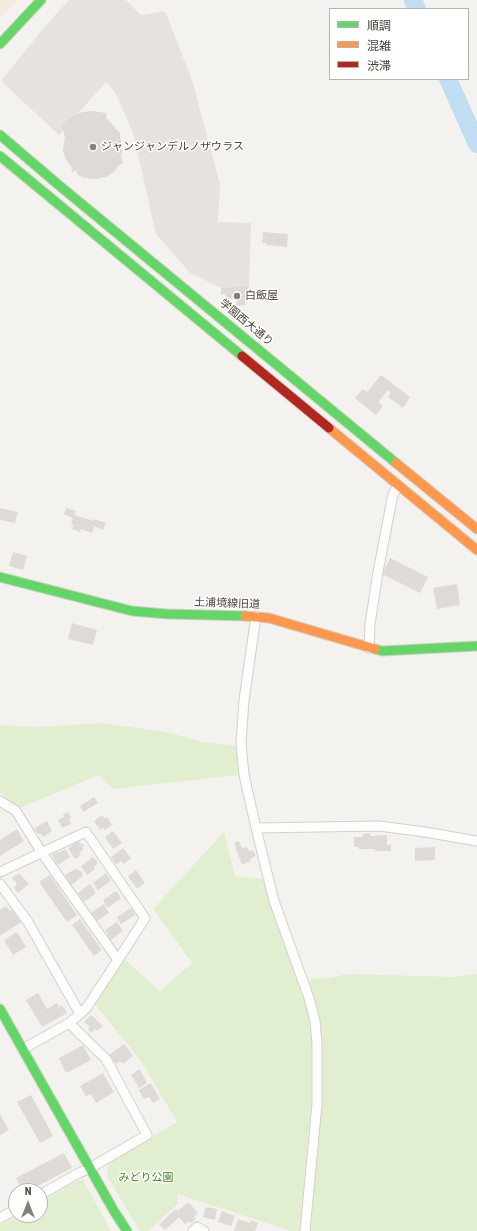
<!DOCTYPE html>
<html>
<head>
<meta charset="utf-8">
<style>
	body { margin:0 }
	#map { position:relative; width:477px; height:1231px; overflow:hidden; background:#f4f2ee; font-family:"Roboto Condensed","Noto Sans JP",sans-serif }
	canvas { display:block }
	.legend { position:absolute; left:329px; top:8px; width:140px; height:72px; box-sizing:border-box; background:#fff; border:1px solid #b7b4b0; margin:0; padding:5px 7px; list-style:none; font-size:12px; color:#4b4439 }
	.legend li { display:flex; align-items:center; gap:8px; height:20px }
	.legend b { width:20px; border:1px solid #b7b4b0 }
	.north { position:absolute; left:8px; top:1183px; width:40px; height:40px; box-sizing:border-box; background:#fff; border:1px solid #b7b4b0; border-radius:50%; rotate:0deg; font-size:11px; font-weight:700; line-height:16px; text-align:center; color:#4b4439 }
	.north::after { content:''; display:block; margin:auto; width:14px; height:18px; background:#868178; clip-path:polygon(50% 0,100% 100%,50% 72%,0 100%) }
</style>
</head>
<body>
<div id="map">
<canvas width="477" height="1231"></canvas>
<ul class="legend">
<li><b style="height:5px;background:#63d668"></b>順調</li>
<li><b style="height:5px;background:#ff974d"></b>混雑</li>
<li><b style="height:5px;background:#b3261e"></b>渋滞</li>
</ul>
<div class="north">N</div>
</div>
<script>
const g = document.querySelector('canvas').getContext('2d');
g.lineJoin = 'round';
function fill(path, color) { g.fillStyle = color; g.fill(path, 'evenodd'); }
const shape = rows => new Path2D(rows.map(r => 'M' + r).join(''));
function trace(path, color, width, dash) { g.strokeStyle = color; g.lineWidth = width; g.lineCap = dash ? 'butt' : 'round'; g.setLineDash(dash || []); g.stroke(path); }
function label(font, color, halo, rows, align = 'center') {
  g.font = font + ' "Roboto Condensed","Noto Sans JP",sans-serif'; g.lineWidth = 3; g.setLineDash([]); g.textBaseline = 'middle'; g.strokeStyle = halo; g.fillStyle = color; for (const [text, x, y, turn = 0] of rows) {
    g.save(); g.translate(x, y); g.rotate((+turn || 0) * Math.PI / 180); g.textAlign = isNaN(turn) ? turn : align; if (halo) g.strokeText(text, 0, 0); g.fillText(text, 0, 0); g.restore();
  }
}
fill(shape([
	[0,0,18,0,0,18]
]), '#f3ebdf');
fill(shape([
	[100,723,166,732,203,742,237,746,240,775,113,789,98,775,20,808,0,793,0,725,39,727],
	[224,832,235,876,264,879,274,917,301,981,310,1016,314,1042,312,1094,300,1231,291,1231,177,1194,178,1204,148,1231,140,1231,107,1175,108,1163,177,1122,141,1061,94,1003,125,960,160,991,192,963,153,909],
	[348,974,454,977,477,974,477,1231,311,1231,323,1045,317,1010,309,979,328,978],
	[83,1180,111,1231,0,1231,0,1225,17,1215,40,1215,40,1202,75,1182]
]), '#e1eecf');
fill(shape([
	[69,0,126,0,141,15,165,11,192,80,220,184,218,222,251,223,249,286,221,288,190,273,156,234,133,133,115,92,106,82,59,135,1,81,47,24]
]), '#e6e3df');
trace(shape([
	[413,0,417,9],
	[448,79,477,144]
]), '#c0ddf1', 18);
fill(shape([
	[93,111,106,113,107,119,120,133,122,152,121,156,123,163,119,165,115,171,106,177,96,179,84,178,78,175,76,170,72,172,71,166,66,160,63,151,65,137,62,126,67,120,75,115,83,112],
	[263,232,288,234,287,247,266,245,266,243,262,243],
	[249,286,249,297,245,298,245,305,237,306,236,298,226,298,225,294,221,295,221,288],
	[381,375,410,397,403,408,388,397,391,392,388,390,378,402,383,406,376,415,355,398,363,389,367,392],
	[0,508,18,512,15,523,0,520],
	[66,508,76,511,74,515,93,521,94,519,106,523,103,530,94,526,92,533,81,529,80,532,72,529,74,525,71,524,73,518,64,514],
	[13,552,27,556,23,570,9,566],
	[390,558,428,577,420,593,382,574],
	[457,584,460,605,437,609,433,588],
	[72,623,97,630,93,645,68,639],
	[94,797,98,803,83,812,80,806],
	[69,812,71,818,69,819,71,824,62,828,58,820,64,817,63,814],
	[102,815,104,819,107,817,112,825,105,830,103,828,100,830,94,821],
	[47,821,52,831,43,837,41,834,37,833,35,828],
	[17,829,24,841,0,856,0,840],
	[113,831,122,843,113,849,105,837],
	[370,833,370,836,387,835,387,845,391,844,391,851,375,851,375,849,359,849,359,847,354,847,354,837,363,837,363,834],
	[78,841,80,844,82,843,84,846,82,847,83,850,79,853,81,855,75,859,68,848],
	[239,841,242,848,247,847,249,851,253,850,256,856,250,859,251,861,242,865,234,843],
	[435,847,435,860,415,861,415,848],
	[123,848,131,858,124,864,121,861,116,865,111,857],
	[65,849,70,857,58,865,52,855,57,852,58,853],
	[93,857,98,863,94,867,95,869,87,875,81,866],
	[75,869,80,870,83,876,71,885,65,875],
	[136,870,145,883,137,889,128,876],
	[19,873,29,884,18,893,14,888,17,884,12,878],
	[106,873,111,881,98,890,93,883],
	[50,875,77,915,67,922,39,882],
	[90,884,96,893,84,902,78,893],
	[116,891,121,898,108,908,103,900],
	[104,904,109,913,97,921,91,913],
	[6,906,10,911,12,910,21,922,0,936,0,910],
	[131,908,135,915,121,924,117,917],
	[80,919,102,950,94,956,72,925],
	[117,922,123,931,111,940,105,930],
	[17,932,26,947,13,955,4,940],
	[38,993,47,1009,57,1003,59,1007,62,1005,67,1013,42,1027,26,1000],
	[91,1015,103,1026,97,1031,95,1029,91,1033,88,1029,90,1027,84,1022],
	[124,1044,133,1056,123,1064,120,1061,116,1064,109,1055],
	[83,1045,91,1060,66,1073,59,1058],
	[140,1069,147,1083,139,1088,131,1075],
	[103,1073,114,1092,96,1103,91,1094,86,1096,80,1086],
	[151,1083,160,1099,153,1103,149,1097,144,1099,139,1090],
	[31,1095,53,1136,40,1143,17,1102],
	[0,1114,9,1130,0,1135],
	[64,1153,72,1168,28,1191,23,1191,16,1178],
	[188,1202,198,1213,194,1217,196,1218,191,1223,189,1221,185,1224,179,1217,165,1230,159,1224,176,1209,178,1211],
	[206,1207,217,1209,215,1220,203,1217],
	[222,1211,235,1216,231,1226,218,1222],
	[238,1219,250,1223,251,1220,258,1223,255,1231,234,1231]
]), '#dedbd6');
const street = shape([
	[256,616,244,700,241,743,244,775,256,828,274,901,309,998,315,1021,317,1044,317,1104,305,1231],
	[369,648,370,624,378,572,392,499,394,492,399,486],
	[0,801,16,811,42,853,118,960,87,1007,80,1014,69,1023,23,1049],
	[256,828,379,826,425,832,477,841],
	[0,872,86,832,145,918,118,960],
	[0,884,28,922,80,1014],
	[40,1195,77,1174,90,1168,147,1135,106,1059,69,1023],
	[0,1218,16,1209],
	[193,1231,197,1227,204,1231]
]);
const fast = shape([
	[0,44,41,0],
	[0,135,61,187,396,463],
	[0,156,242,356],
	[0,577,132,611,167,614,245,616],
	[375,649,382,651,477,646],
	[0,1009,114,1211,127,1231]
]);
const slow = shape([
	[329,428,477,550],
	[396,463,477,529],
	[245,616,269,618,375,649]
]);
const jam = shape([
	[242,356,329,428]
]);
trace(street, '#d2d0cb', 11);
trace(fast, '#d3cfc5', 11);
trace(slow, '#d3cfc5', 11);
trace(jam, '#d3cfc5', 11);
trace(street, '#fdfdfc', 9);
trace(fast, '#63d668', 9);
trace(slow, '#ff974d', 9);
trace(jam, '#b3261e', 9);
for (const [x, y, r, color] of [
	[93,147,4,"#868178"],
	[237,296,4,"#868178"]
]) { const dot = new Path2D(); dot.arc(x, y, r, 0, 2 * Math.PI); g.fillStyle = color; g.fill(dot); trace(dot, '#fff', 1.5); }
label('11px', '#4b4439', '#fff', [
	["ジャンジャンデルノザウラス",101,147],
	["白飯屋",245,296]
], 'left');
label('11px', '#4b4439', '#fff', [
	["学園西大通り",246,323,40],
	["土浦境線旧道",227,604,2]
]);
label('11px', '#4a7f2a', '#fff', [
	["みどり公園",146,1178]
]);
</script>
</body>
</html>
